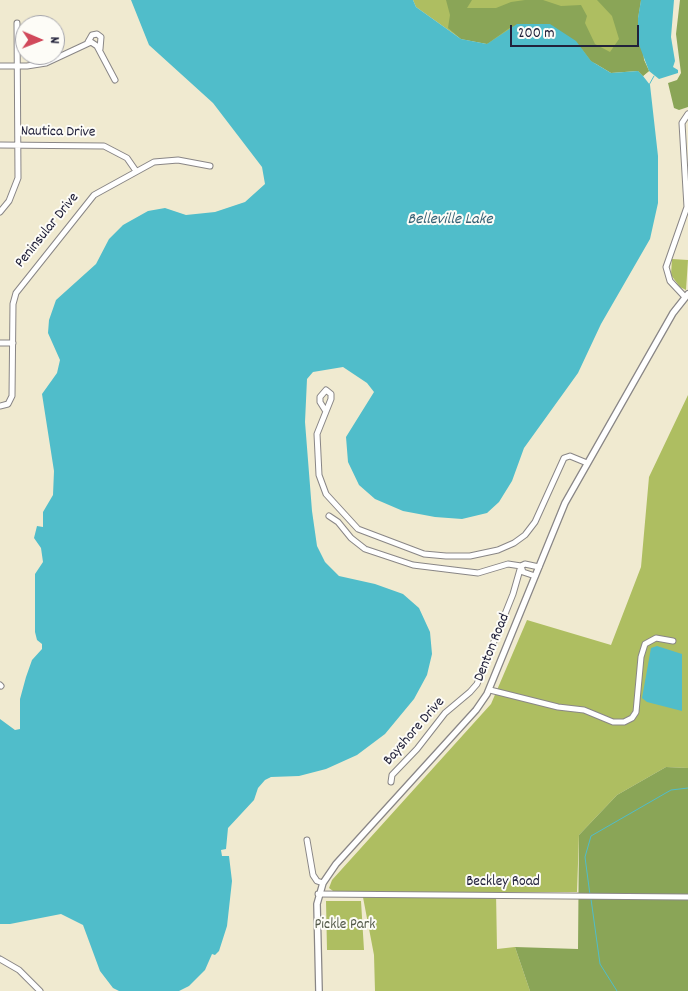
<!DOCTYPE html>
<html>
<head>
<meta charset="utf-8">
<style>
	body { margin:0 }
	#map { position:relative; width:688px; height:991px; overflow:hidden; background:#f0ead0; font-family:Dekko,sans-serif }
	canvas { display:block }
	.north { position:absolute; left:15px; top:15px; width:50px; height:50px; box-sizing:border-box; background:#fdfcf7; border:1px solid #a5a5ac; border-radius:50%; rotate:91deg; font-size:14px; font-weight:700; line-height:20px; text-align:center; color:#22223b }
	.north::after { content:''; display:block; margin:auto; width:18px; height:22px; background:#d1495b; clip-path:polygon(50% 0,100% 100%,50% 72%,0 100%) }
	.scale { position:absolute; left:510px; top:25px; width:129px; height:22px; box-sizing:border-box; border:2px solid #22223b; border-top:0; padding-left:6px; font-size:15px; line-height:18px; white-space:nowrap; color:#22223b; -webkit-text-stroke:4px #fdfcf7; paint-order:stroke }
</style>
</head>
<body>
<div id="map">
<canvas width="688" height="991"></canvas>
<div class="north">N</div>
<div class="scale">200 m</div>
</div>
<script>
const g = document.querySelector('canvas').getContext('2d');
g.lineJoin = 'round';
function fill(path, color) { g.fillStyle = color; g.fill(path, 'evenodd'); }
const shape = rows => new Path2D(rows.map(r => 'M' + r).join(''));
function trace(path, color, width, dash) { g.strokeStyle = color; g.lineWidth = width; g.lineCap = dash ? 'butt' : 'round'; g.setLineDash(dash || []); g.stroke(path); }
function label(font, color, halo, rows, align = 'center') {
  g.font = font + ' Dekko,sans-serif'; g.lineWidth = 4; g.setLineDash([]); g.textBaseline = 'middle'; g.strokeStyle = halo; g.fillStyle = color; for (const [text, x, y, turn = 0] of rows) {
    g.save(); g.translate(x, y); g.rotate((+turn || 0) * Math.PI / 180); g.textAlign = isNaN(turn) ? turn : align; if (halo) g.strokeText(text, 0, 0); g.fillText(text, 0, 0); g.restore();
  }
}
fill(shape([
	[413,0,641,0,638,18,644,60,649,71,643,76,638,71,461,39,416,7],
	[672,259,688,260,686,290,680,287,671,275],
	[688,395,688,768,666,767,617,795,579,835,577,892,496,892,497,949,515,947,530,991,375,991,374,955,362,892,333,891,329,888,332,880,491,704,527,620,611,645,641,567,649,477],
	[326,901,361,901,364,950,327,950]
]), '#aebe61');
fill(shape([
	[446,0,472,0,467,8,496,8,511,2,525,0,543,0,561,6,581,5,587,16,585,23,595,44,610,52,619,39,612,16,597,0,641,0,638,18,644,60,649,71,643,76,638,71,611,73,591,61,582,49,511,27,487,44,461,39,448,28,450,15],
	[680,0,688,0,688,107,679,110,674,108,668,83,677,80,681,73,676,34],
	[666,767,688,768,688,991,530,991,515,947,578,949,579,835,617,795]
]), '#8aa557');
fill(shape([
	[131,0,413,0,416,7,461,39,487,44,517,24,550,24,576,41,591,61,611,73,638,71,643,76,650,85,658,156,658,203,650,239,601,324,578,373,524,448,512,481,499,502,487,513,462,519,435,517,403,511,375,499,359,485,348,462,346,437,374,392,367,383,343,367,313,372,307,379,305,422,312,511,317,546,325,562,339,576,375,584,403,594,419,608,430,632,432,654,427,675,414,699,385,734,357,755,326,769,299,776,271,777,265,780,258,788,254,800,228,828,226,849,221,850,222,856,229,856,232,881,227,926,219,951,215,955,212,954,205,970,189,986,179,991,119,991,113,988,100,971,83,925,61,914,10,924,0,924,0,719,15,730,20,729,20,699,26,677,32,660,42,649,42,644,37,640,35,632,35,574,43,562,41,548,34,538,37,526,43,527,43,512,53,495,54,471,42,394,57,373,60,360,48,333,49,320,56,300,96,264,109,239,123,225,148,211,165,208,186,215,215,212,245,202,265,184,262,167,213,103,149,45],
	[641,0,674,0,671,37,675,61,673,67,678,70,678,73,659,79,649,71,638,42,638,18],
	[657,646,682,654,682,711,647,702,642,698,651,648]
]), '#50bdca');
trace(shape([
	[649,85,654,76],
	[590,895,585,857,591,836,671,790,688,788],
	[591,899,600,964,617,991]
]), '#50bdca', 1);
const minor = shape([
	[88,42,92,35,97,34,101,37,100,49],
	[0,66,27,66,46,63,91,42,97,46,115,80],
	[0,145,104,146,127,158,136,171],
	[0,212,9,201,18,178,17,23],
	[685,297,670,281,666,267,687,207,682,123,688,114],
	[0,343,13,343],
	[0,406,8,404,12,396,13,304,16,293,94,195,154,162,178,160,210,166],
	[325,410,320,402,320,397,326,390,331,394,331,399,317,434,319,475,326,494,358,529,424,554,446,556,470,556,498,550,514,543,525,535,535,522,564,458,570,456,587,463],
	[329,516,338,522,351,538,365,549,413,565,478,573,508,564,521,566,525,564,539,567],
	[521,566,523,572,535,576],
	[0,685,1,686],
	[490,690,558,707,584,710,613,722,624,722,632,718,636,712,641,657,645,644,656,638,673,641],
	[391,782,392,775,417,749,445,713,470,692,477,684,513,594,521,566],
	[307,840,313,875,317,881,323,883],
	[318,894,688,897],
	[0,959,19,970,40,991]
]);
const tertiary = shape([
	[319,991,317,904,323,883,336,864,476,710,487,694,565,503,673,313,688,294]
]);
trace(minor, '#898686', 7);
trace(tertiary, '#898686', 8);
trace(minor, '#fff', 5);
trace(tertiary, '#fff', 5.5);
label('15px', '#22223b', '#fdfcf7', [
	["Nautica Drive",58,133,1],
	["Peninsular Drive",48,231,-51],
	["Denton Road",493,648,-68],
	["Bayshore Drive",415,732,-49],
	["Beckley Road",503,883]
]);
label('15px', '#535948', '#fdfcf7', [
	["Pickle Park",345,926]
]);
label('italic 16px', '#346074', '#fdfcf7', [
	["Belleville Lake",450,221]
]);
</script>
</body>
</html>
